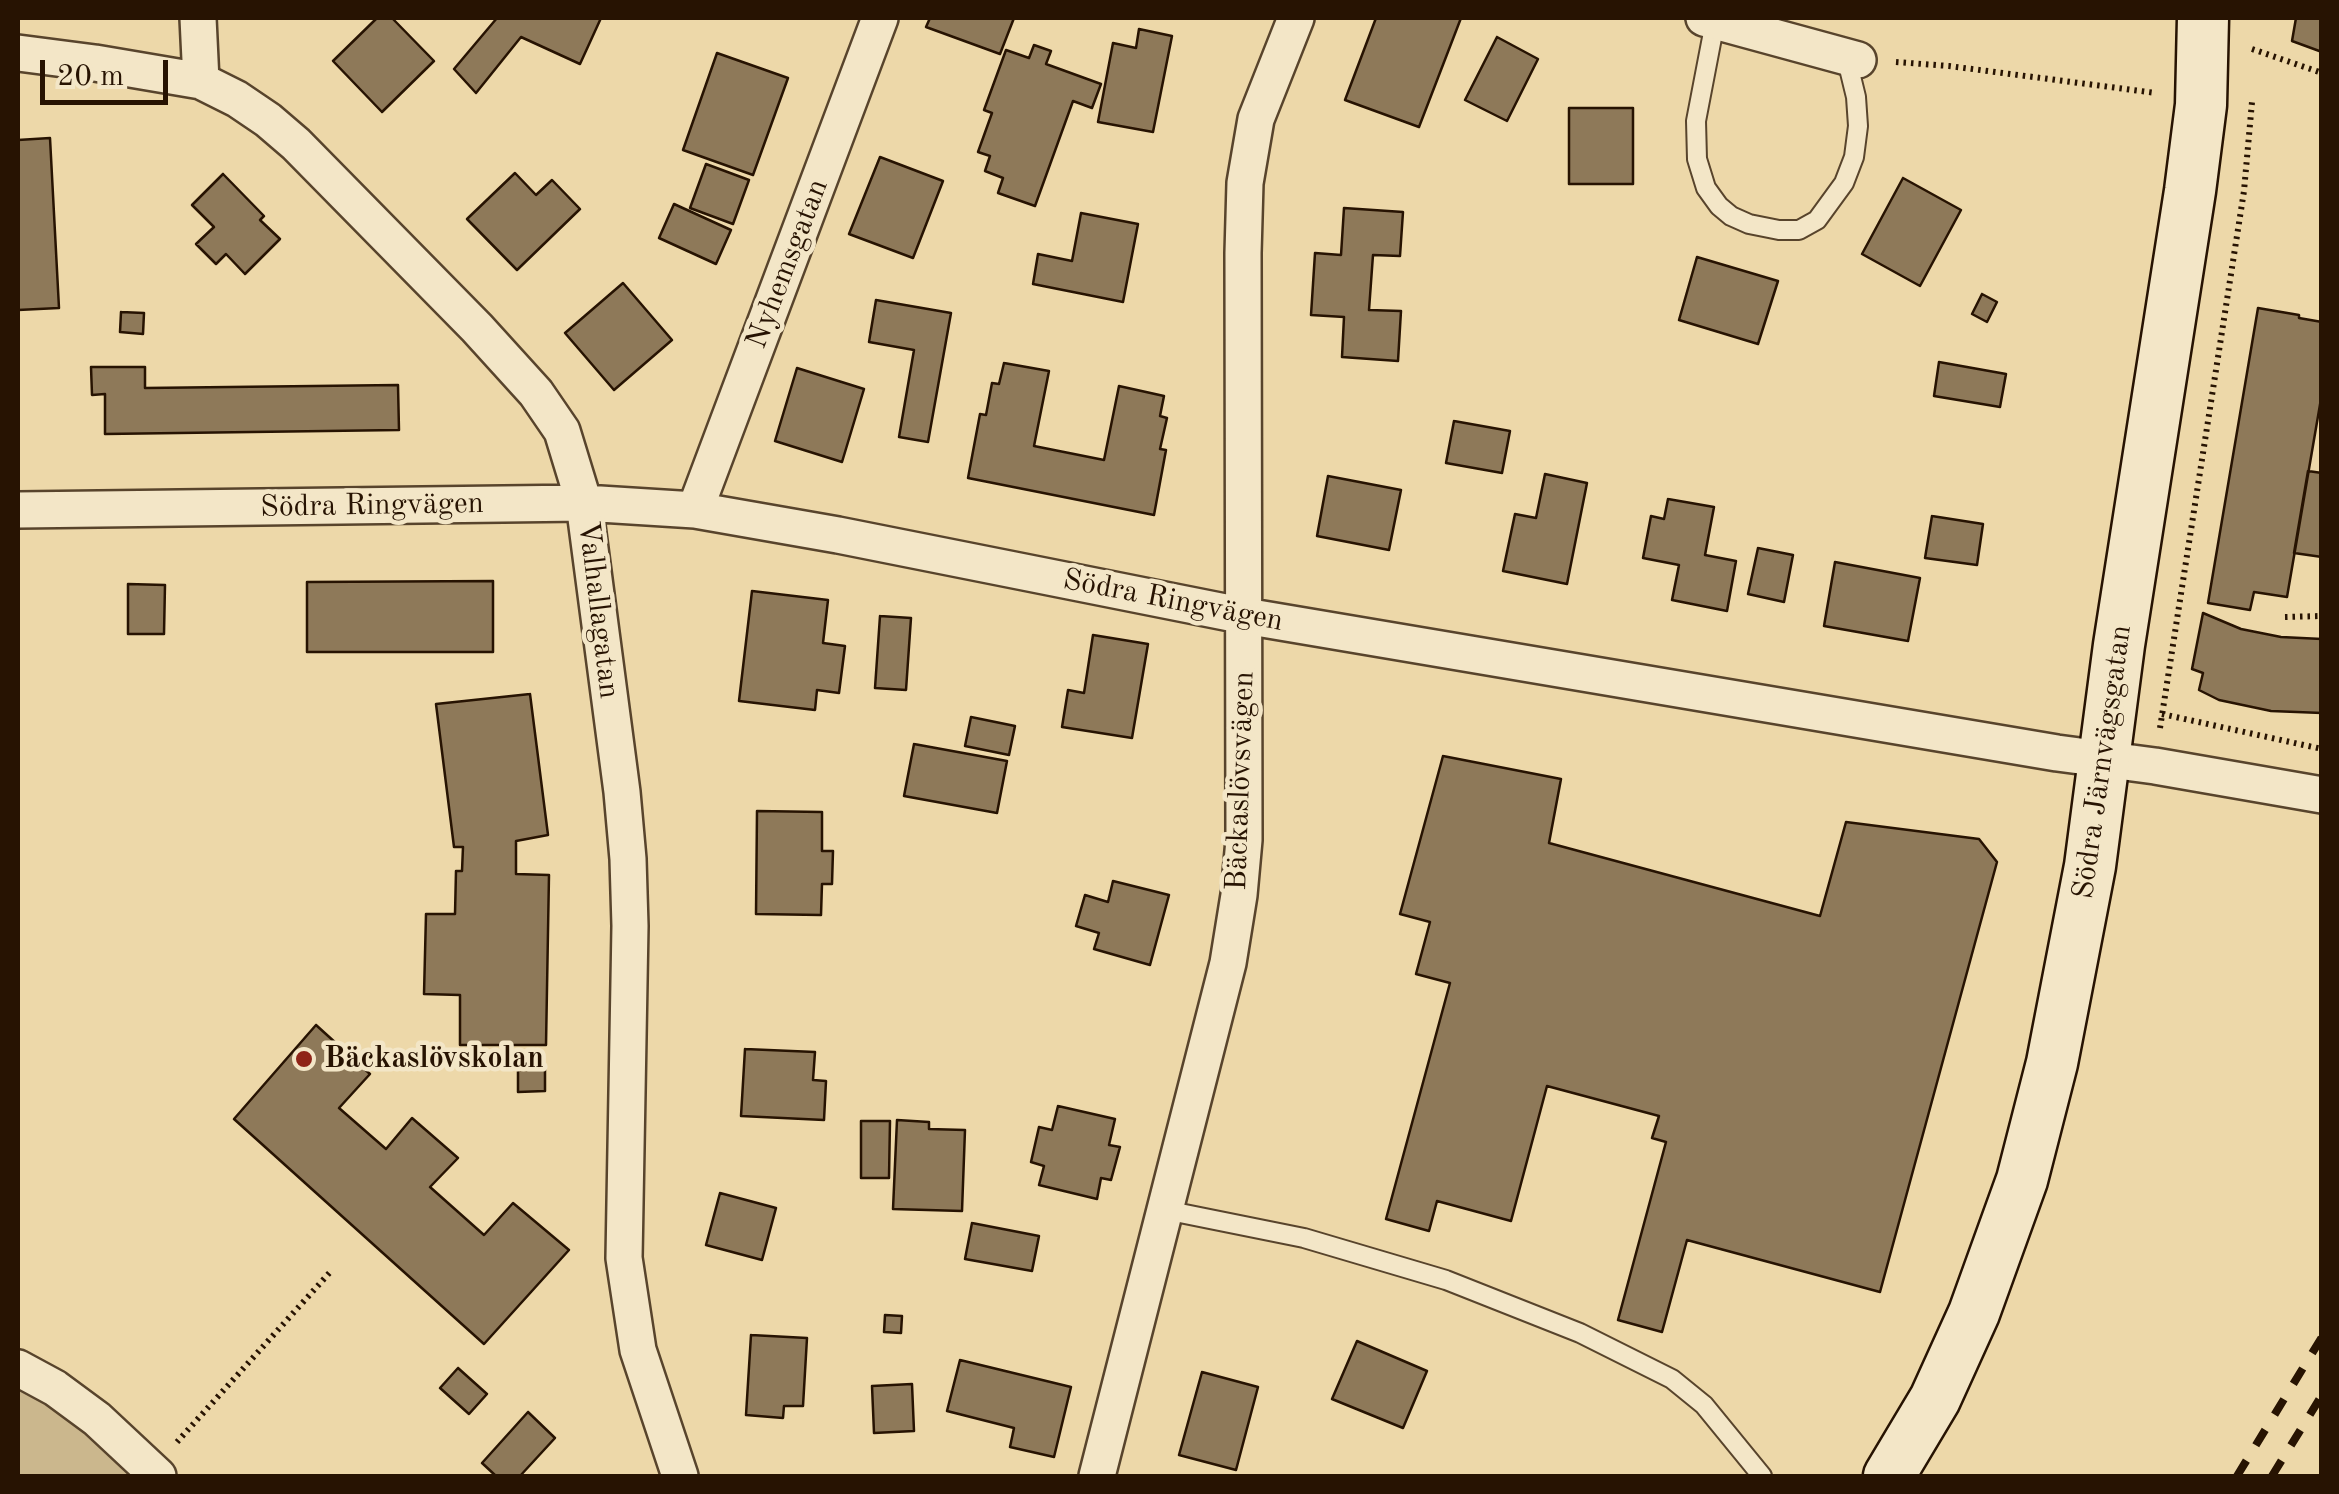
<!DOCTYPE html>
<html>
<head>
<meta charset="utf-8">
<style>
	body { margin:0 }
	#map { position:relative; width:2339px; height:1494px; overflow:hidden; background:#edd8a9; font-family:"Old Standard TT",serif }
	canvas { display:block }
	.frame { position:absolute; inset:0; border:20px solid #271302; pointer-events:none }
	.scale { position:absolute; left:40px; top:60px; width:128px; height:45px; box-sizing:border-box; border:5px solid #271302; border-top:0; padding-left:12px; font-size:30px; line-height:35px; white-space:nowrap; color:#271302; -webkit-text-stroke:8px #f3e6c7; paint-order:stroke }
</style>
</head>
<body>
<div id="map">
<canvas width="2339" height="1494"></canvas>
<div class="frame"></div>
<div class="scale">20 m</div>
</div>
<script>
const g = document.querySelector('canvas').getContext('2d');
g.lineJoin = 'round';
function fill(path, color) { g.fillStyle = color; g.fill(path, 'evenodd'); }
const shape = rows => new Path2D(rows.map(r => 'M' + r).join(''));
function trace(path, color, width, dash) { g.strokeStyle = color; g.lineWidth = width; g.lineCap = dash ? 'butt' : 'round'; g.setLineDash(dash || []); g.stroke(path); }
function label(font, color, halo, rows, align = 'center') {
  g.font = font + ' "Old Standard TT",serif'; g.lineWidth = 9; g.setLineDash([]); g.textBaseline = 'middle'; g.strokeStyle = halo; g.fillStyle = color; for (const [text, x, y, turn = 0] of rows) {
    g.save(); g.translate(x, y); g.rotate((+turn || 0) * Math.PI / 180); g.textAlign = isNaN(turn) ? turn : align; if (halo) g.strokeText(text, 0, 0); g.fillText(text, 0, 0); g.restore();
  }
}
fill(shape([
	[18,1384,86,1430,139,1476,18,1476]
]), '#cbb78d');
const building = shape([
	[377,18,392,18,434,61,382,112,333,61,377,18],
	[497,18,601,18,580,64,521,37,476,93,454,69,497,18],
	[930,18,1014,18,1000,54,926,27,930,18],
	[1376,18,1461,18,1419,127,1345,100,1376,18],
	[2296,18,2322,18,2322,52,2292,41,2296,18],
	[1139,29,1172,36,1153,132,1098,122,1113,43,1136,48,1139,29],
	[1497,37,1538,59,1507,121,1465,100,1497,37],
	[1034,45,1051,51,1046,64,1101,84,1092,108,1073,101,1035,206,998,193,1003,178,985,171,990,156,978,152,992,113,984,110,1006,50,1029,58,1034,45],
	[717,53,788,78,753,175,683,150,717,53],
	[1569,108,1633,108,1633,184,1569,184,1569,108],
	[50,138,59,308,18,310,18,140,50,138],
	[880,157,943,181,913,258,849,234,880,157],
	[706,164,749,180,733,224,690,208,706,164],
	[515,173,536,195,552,180,580,209,517,270,467,219,515,173],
	[223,174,264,216,260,220,280,239,245,274,226,254,216,264,196,244,214,227,192,205,223,174],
	[1903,178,1961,210,1920,286,1862,254,1903,178],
	[674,204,731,230,716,264,659,238,674,204],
	[1344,208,1403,212,1400,256,1373,255,1369,310,1401,311,1398,361,1342,357,1344,317,1311,315,1315,253,1341,255,1344,208],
	[1081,213,1138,224,1123,302,1033,284,1038,254,1072,261,1081,213],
	[1697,257,1778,281,1758,344,1679,320,1697,257],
	[623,283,672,340,614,390,565,333,623,283],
	[1982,294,1997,302,1987,322,1972,314,1982,294],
	[876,300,951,313,928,442,899,437,914,350,869,342,876,300],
	[2258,308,2299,315,2299,318,2322,322,2322,393,2287,597,2254,592,2250,610,2208,603,2258,308],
	[121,312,144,313,143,334,120,332,121,312],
	[1939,362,2006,374,2000,407,1934,396,1939,362],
	[1004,363,1049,371,1034,446,1104,460,1119,386,1164,396,1160,416,1167,418,1160,449,1166,450,1154,515,968,478,980,414,986,415,992,383,999,384,1004,363],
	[91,367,145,367,145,388,398,385,399,430,105,434,105,394,92,395,91,367],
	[797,368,864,389,842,462,775,441,797,368],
	[1454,421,1510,431,1502,473,1446,463,1454,421],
	[2308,471,2322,473,2322,557,2294,553,2308,471],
	[1545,474,1587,483,1567,584,1503,571,1515,514,1536,518,1545,474],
	[1328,476,1401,490,1389,550,1317,536,1328,476],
	[1668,499,1714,507,1705,555,1736,561,1727,611,1672,600,1679,565,1643,558,1651,516,1664,519,1668,499],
	[1932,516,1983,524,1977,565,1925,558,1932,516],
	[1758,548,1793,555,1784,602,1748,594,1758,548],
	[1835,562,1920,578,1908,641,1824,626,1835,562],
	[493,581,493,652,307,652,307,582,493,581],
	[128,584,165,585,164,634,128,634,128,584],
	[752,591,828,600,823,643,845,646,839,693,817,690,815,710,739,701,752,591],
	[2203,613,2241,629,2281,637,2322,639,2322,713,2271,711,2219,700,2199,690,2203,673,2192,669,2203,613],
	[880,616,911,618,906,690,875,688,880,616],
	[1093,635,1148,644,1132,738,1062,727,1068,690,1084,693,1093,635],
	[530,694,548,835,516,841,516,874,549,875,546,1045,460,1045,460,995,424,994,426,914,455,914,456,871,462,871,463,847,454,847,436,704,530,694],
	[971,717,1015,726,1009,755,965,746,971,717],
	[914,744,1007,761,997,813,904,796,914,744],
	[1443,756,1561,779,1549,843,1820,916,1846,822,1979,839,1997,862,1880,1292,1687,1240,1662,1332,1618,1320,1666,1142,1652,1138,1659,1116,1547,1086,1511,1221,1437,1201,1429,1231,1386,1219,1450,983,1416,974,1430,922,1400,914,1443,756],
	[757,811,822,812,822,851,833,851,832,884,822,884,821,915,756,914,757,811],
	[1113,881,1169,895,1150,965,1094,949,1099,933,1076,926,1085,895,1108,902,1113,881],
	[316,1025,370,1074,339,1108,386,1149,412,1118,458,1158,430,1187,484,1235,513,1203,569,1250,484,1344,234,1119,316,1025],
	[745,1049,815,1052,813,1080,826,1081,824,1120,741,1116,745,1049],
	[518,1065,545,1065,545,1091,518,1092,518,1065],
	[1058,1106,1115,1119,1109,1145,1120,1147,1111,1180,1101,1178,1097,1199,1039,1185,1044,1166,1031,1162,1039,1127,1052,1130,1058,1106],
	[897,1120,929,1122,929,1129,965,1130,962,1211,893,1209,897,1120],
	[861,1121,890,1121,889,1178,861,1178,861,1121],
	[720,1193,776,1208,762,1260,706,1245,720,1193],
	[972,1223,1039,1236,1032,1271,965,1259,972,1223],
	[885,1315,902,1316,901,1333,884,1332,885,1315],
	[751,1335,807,1338,803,1406,784,1406,783,1418,746,1415,751,1335],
	[1357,1341,1427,1371,1403,1428,1332,1399,1357,1341],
	[960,1360,1071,1387,1054,1457,1010,1447,1014,1428,947,1411,960,1360],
	[458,1368,487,1394,469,1414,440,1388,458,1368],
	[1202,1372,1258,1387,1236,1470,1179,1455,1202,1372],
	[912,1384,914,1431,874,1433,872,1386,912,1384],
	[528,1412,555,1438,520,1476,496,1476,482,1463,528,1412]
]);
fill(building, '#8e7959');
trace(building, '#271302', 2.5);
const lane = shape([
	[1715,22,1696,121,1697,159,1706,188,1719,206,1731,216,1749,224,1779,230,1799,230,1817,220,1844,183,1854,157,1858,126,1856,97,1846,56],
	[1165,1210,1304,1238,1446,1280,1580,1333,1672,1379,1704,1405,1762,1476]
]);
const street = shape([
	[198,18,201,81],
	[1704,18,1858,60],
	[18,53,95,63,201,81,237,99,268,120,296,144,477,328,536,393,562,431,584,503,622,792,628,859,630,926,624,1258,638,1350,680,1476],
	[18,510,584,503,695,510,838,535,1245,616,2057,753,2155,766,2322,795],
	[695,510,880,18],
	[18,1368,55,1388,97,1419,158,1476],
	[1097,1476,1228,963,1239,895,1244,840,1243,253,1245,183,1256,119,1296,18]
]);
const secondary = shape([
	[1889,1476,1935,1399,1974,1313,2022,1180,2052,1063,2090,866,2119,645,2190,191,2201,105,2203,18]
]);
trace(lane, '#58442c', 22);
trace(street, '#58442c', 40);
trace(secondary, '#271302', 55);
trace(shape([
	[2252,49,2322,73],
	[1896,62,1949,66,2156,93],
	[2285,617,2322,616],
	[2162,714,2322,749],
	[2160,728,2244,191,2252,102],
	[177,1442,332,1270]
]), '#271302', 6, [2.5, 5]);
trace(lane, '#f3e6c7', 18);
trace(street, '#f3e6c7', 35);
trace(secondary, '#f3e6c7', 50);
trace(shape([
	[2237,1476,2322,1337],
	[2272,1476,2322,1395]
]), '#271302', 8, [18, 18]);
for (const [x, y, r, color] of [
	[304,1059,10,"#8f2418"]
]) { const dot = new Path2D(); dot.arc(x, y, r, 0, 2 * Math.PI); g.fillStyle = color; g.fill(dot); trace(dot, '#f3e6c7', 4); }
label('30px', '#271302', '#f3e6c7', [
	["Nyhemsgatan",788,264,-69],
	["Södra Ringvägen",372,506,-1],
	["Södra Ringvägen",1173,601,11],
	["Valhallagatan",598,610,83],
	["Södra Järnvägsgatan",2103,762,-82],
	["Bäckaslövsvägen",1241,781,-88]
]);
label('bold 30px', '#271302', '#f3e6c7', [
	["Bäckaslövskolan",324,1059]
], 'left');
</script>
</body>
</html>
